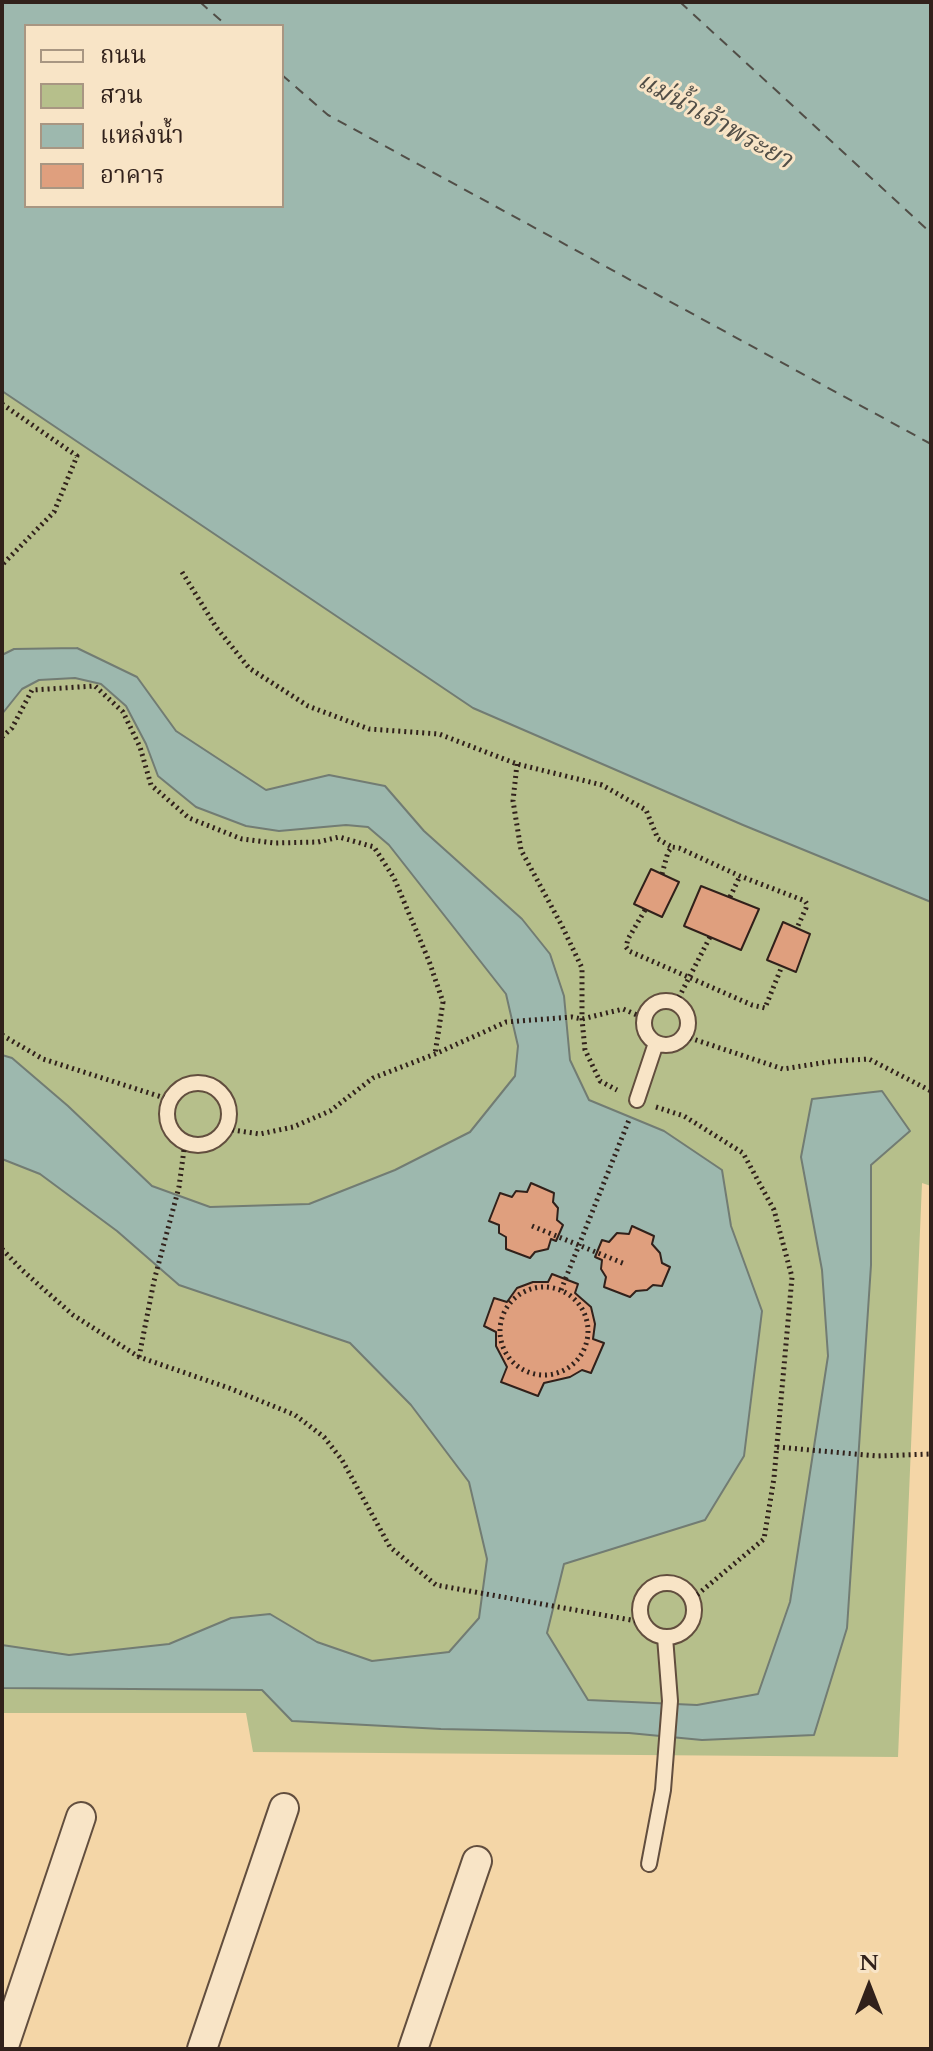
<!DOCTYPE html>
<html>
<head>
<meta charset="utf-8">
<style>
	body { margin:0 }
	#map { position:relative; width:933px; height:2051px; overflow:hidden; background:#f4d6a7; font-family:Cardo,"Noto Serif Thai",serif }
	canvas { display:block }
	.frame { position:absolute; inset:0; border:4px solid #31211b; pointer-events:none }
	.legend { position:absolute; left:24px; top:24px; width:260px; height:184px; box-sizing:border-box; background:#f8e4c6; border:2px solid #a89682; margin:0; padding:10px 14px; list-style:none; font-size:24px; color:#31211b }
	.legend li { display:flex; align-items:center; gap:16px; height:40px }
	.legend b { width:40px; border:2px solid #a89682 }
	.north { position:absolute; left:829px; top:1947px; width:80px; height:80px; -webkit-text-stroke:6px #f8e4c6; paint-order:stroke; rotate:0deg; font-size:22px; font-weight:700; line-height:32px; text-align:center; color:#31211b }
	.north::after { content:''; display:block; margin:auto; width:28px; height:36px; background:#31211b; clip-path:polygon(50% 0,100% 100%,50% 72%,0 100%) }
</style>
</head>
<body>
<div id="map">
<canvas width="933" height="2051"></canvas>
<div class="frame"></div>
<ul class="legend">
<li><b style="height:10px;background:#f8e4c6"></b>ถนน</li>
<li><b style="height:22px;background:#b6bf8b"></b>สวน</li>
<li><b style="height:22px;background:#9db8ae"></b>แหล่งน้ำ</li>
<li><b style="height:22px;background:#df9f7e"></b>อาคาร</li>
</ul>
<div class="north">N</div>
</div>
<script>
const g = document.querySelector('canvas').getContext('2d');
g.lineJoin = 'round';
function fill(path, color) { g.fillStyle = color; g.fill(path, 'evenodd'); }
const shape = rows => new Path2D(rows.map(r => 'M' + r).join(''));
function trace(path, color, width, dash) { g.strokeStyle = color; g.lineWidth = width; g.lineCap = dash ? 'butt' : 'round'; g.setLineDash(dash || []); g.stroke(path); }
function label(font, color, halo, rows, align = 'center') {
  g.font = font + ' Cardo,"Noto Serif Thai",serif'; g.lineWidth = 6; g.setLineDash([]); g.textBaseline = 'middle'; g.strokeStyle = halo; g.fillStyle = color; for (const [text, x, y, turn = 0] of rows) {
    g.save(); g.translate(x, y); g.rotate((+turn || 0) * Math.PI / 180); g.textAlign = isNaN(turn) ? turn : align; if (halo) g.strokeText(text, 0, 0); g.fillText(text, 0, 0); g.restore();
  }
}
fill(shape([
	[2,391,473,708,743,825,931,902,931,1186,922,1183,898,1757,253,1752,246,1713,2,1713]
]), '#b6bf8b');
const water = shape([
	[2,2,931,2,931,902,743,825,473,708,2,391,2,2],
	[26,26,282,26,282,206,26,206,26,26],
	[77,648,137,677,176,731,266,790,329,775,385,786,424,831,522,919,550,954,564,996,570,1060,589,1100,664,1131,722,1170,731,1226,762,1311,744,1456,705,1520,564,1564,547,1633,588,1700,697,1705,758,1694,790,1602,828,1356,822,1270,801,1157,812,1099,882,1091,910,1131,871,1165,871,1265,847,1628,814,1735,702,1740,629,1733,441,1729,292,1721,262,1690,2,1688,2,1645,69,1655,169,1644,231,1618,270,1614,317,1642,372,1661,449,1652,479,1618,487,1559,469,1482,411,1405,350,1343,179,1285,117,1231,40,1174,2,1159,2,1055,12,1058,68,1106,152,1186,210,1207,309,1204,395,1170,470,1132,515,1076,518,1046,506,994,389,845,368,827,346,825,279,831,246,826,196,807,158,776,146,744,126,706,101,684,75,678,39,680,22,689,2,714,2,655,14,649,77,648]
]);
fill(water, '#9db8ae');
trace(water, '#727c73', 2);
trace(shape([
	[200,2,227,26],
	[680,2,931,233],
	[282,75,328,115,931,444]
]), '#514e47', 2, [10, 8]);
const building = shape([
	[651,869,679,882,662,917,634,904,651,869],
	[701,886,759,909,741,950,684,926,701,886],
	[783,922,810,934,796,972,767,960,783,922],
	[531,1183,554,1193,553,1202,558,1208,557,1220,563,1225,556,1241,551,1239,548,1249,535,1252,530,1258,506,1249,506,1237,499,1233,499,1225,489,1221,500,1193,512,1197,516,1191,527,1192,531,1183],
	[632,1226,654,1236,652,1244,660,1253,662,1263,670,1267,662,1286,653,1285,647,1290,636,1291,630,1297,604,1287,606,1277,601,1269,602,1260,595,1257,602,1240,609,1242,617,1233,629,1234,632,1226],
	[552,1274,578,1284,575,1293,591,1307,595,1324,593,1339,604,1343,591,1373,582,1370,570,1377,544,1383,538,1396,501,1382,507,1367,496,1346,496,1332,484,1326,494,1298,507,1302,517,1288,533,1282,548,1282,552,1274]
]);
fill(building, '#df9f7e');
trace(building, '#31211b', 2);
const lane = shape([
	'644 1023a22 22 0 1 1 44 0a22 22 0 1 1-44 0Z',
	'167 1114a31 31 0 1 1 62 0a31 31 0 1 1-62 0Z',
	[637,1100,656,1043],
	'640 1610a27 27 0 1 1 54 0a27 27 0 1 1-54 0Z',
	[649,1864,663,1790,670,1701,665,1637]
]);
const street = shape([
	[3,2049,81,1817],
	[202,2049,284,1808],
	[413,2049,477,1861]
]);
trace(lane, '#624e3e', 18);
trace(street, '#624e3e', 32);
trace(shape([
	[2,404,77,456,54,512,2,565],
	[182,572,216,627,249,668,308,706,369,729,439,734,517,764,602,785,646,810,658,839,672,847],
	[2,737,12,728,32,690,95,686,123,712,140,747,151,785,189,818,242,839,274,843,318,842,339,837,374,847,394,878,429,961,443,1002,435,1054],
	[517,764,513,801,521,850,562,926,582,968,582,1019,585,1050,600,1081,617,1090],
	[662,874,668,852,672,847,679,848,740,876,805,901,807,904,806,908,797,928],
	[730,897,740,876],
	[645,910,628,939,626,947,629,951,752,1005,765,1008,782,966],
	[676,1003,710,937],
	[2,1035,43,1059,171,1100],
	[684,1036,783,1069,834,1061,869,1059,931,1091],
	[656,1107,684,1116,743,1153,774,1210,792,1277,774,1478,764,1539,692,1599],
	[226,1129,260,1134,293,1127,330,1111,373,1078,435,1054,506,1022,572,1017,582,1019,623,1009,644,1018],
	[532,1226,625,1264],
	[2,1249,22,1270,73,1315,139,1357,229,1388,295,1415,324,1437,342,1460,390,1547,436,1585,642,1622],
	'500 1331a44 44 0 1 1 88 0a44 44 0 1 1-88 0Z',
	[561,1290,629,1120],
	[139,1357,154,1281,179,1187,185,1142],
	[777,1447,877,1456,931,1454]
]), '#31211b', 5, [2, 4]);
trace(lane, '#f8e4c6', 14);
trace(street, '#f8e4c6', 28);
label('italic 26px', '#514e47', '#f8e4c6', [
	["แม่น้ำเจ้าพระยา",714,122,29]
]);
</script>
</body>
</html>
